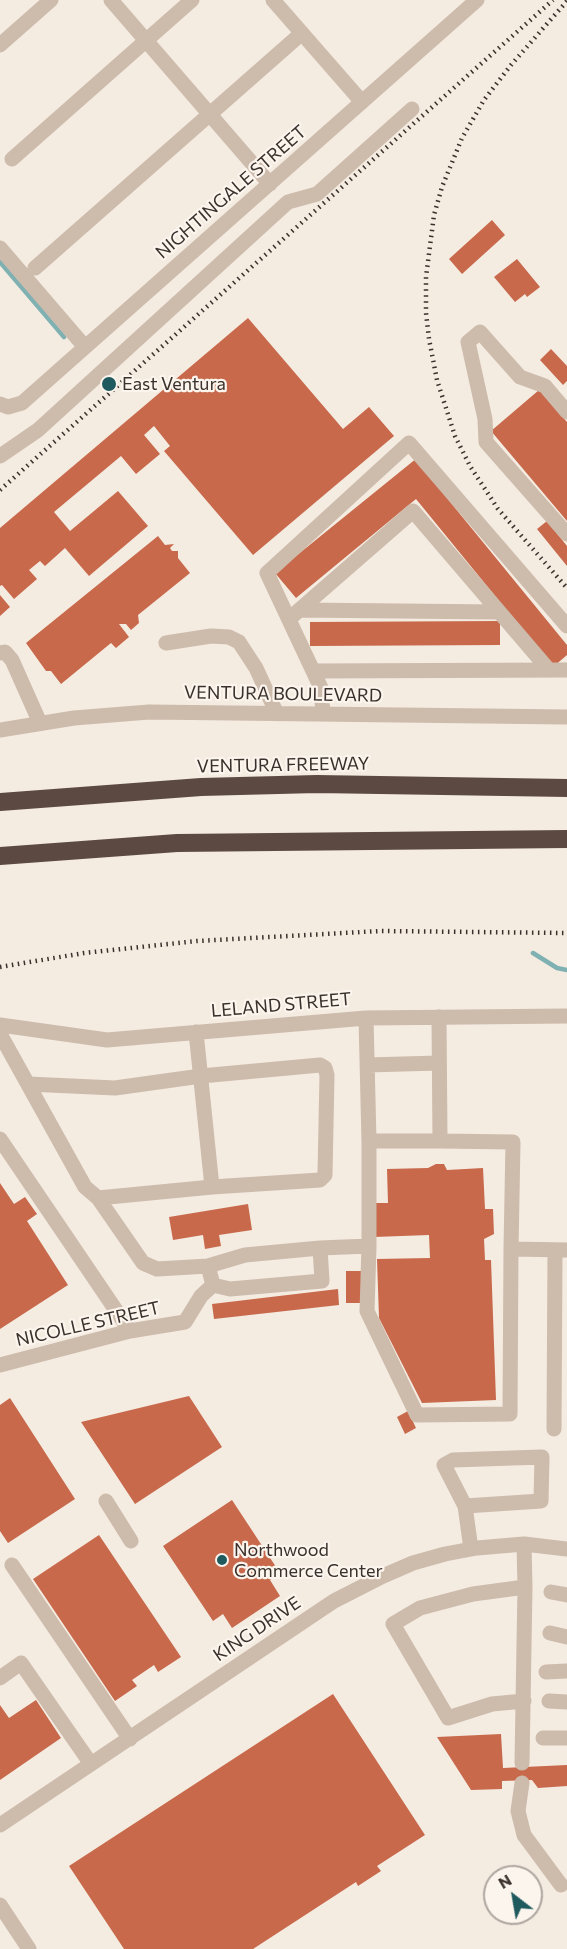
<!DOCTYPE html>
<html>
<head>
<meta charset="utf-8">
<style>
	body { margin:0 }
	#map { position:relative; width:567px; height:1949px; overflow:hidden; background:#f4ebe1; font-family:Commissioner,sans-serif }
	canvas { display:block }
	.north { position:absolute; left:483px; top:1865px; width:60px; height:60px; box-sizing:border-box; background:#fbf5ee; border:2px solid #aea6a0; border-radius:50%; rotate:329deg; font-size:16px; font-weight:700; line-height:24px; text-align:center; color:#3b302b }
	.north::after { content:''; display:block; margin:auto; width:21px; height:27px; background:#1f5a5e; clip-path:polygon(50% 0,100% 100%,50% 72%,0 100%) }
</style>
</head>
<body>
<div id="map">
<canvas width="567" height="1949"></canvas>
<div class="north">N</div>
</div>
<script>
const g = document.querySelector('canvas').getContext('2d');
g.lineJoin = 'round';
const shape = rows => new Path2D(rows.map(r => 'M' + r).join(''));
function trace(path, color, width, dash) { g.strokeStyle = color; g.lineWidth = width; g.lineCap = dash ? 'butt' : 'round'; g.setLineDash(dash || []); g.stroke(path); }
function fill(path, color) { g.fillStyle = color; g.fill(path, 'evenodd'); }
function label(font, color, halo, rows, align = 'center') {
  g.font = font + ' Commissioner,sans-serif'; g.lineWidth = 4.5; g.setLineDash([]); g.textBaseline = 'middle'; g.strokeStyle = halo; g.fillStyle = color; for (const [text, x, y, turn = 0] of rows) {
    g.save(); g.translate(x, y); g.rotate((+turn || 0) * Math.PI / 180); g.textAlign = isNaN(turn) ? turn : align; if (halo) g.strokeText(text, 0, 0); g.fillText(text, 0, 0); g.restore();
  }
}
trace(shape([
	[0,262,64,337],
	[533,953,557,968,567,970]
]), '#7fb0b2', 4.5);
fill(shape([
	[492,220,505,235,462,274,449,259],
	[517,259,540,287,527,297,525,294,515,302,494,277],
	[248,318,343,429,369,407,394,436,253,555,164,451,170,446,154,426,144,435,160,454,136,474,121,456,54,512,70,531,118,491,148,526,89,576,65,548,45,566,40,561,29,570,37,579,14,599,2,585,0,586,0,528],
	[551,349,567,366,567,381,563,385,540,360],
	[539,390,567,422,567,521,491,431],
	[417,458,433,481,567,645,567,655,553,667,416,499,296,598,275,573],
	[547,521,567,546,567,566,537,529],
	[158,536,165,545,174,544,170,548,172,551,178,551,178,558,190,573,138,615,139,623,131,630,126,624,119,624,129,637,116,648,111,643,61,684,51,671,46,671,26,643],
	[0,595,10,607,0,616],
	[500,621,500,645,310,646,310,622],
	[436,1164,444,1164,447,1170,483,1168,485,1209,493,1209,494,1234,484,1239,485,1260,491,1260,496,1400,422,1403,379,1318,377,1259,430,1258,429,1235,374,1237,373,1203,388,1203,387,1169,428,1168],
	[0,1183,14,1204,25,1197,37,1214,27,1221,68,1285,0,1329],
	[248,1204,252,1230,219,1235,221,1246,205,1249,203,1235,173,1240,169,1217],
	[346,1271,362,1271,362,1303,346,1303],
	[338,1289,339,1305,214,1319,212,1304],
	[189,1396,222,1447,135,1504,81,1422],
	[10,1398,75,1499,8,1543,0,1531,0,1405],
	[408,1411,416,1428,405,1434,397,1417],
	[232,1500,280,1573,270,1580,280,1596,232,1628,223,1614,213,1621,163,1546],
	[99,1535,181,1657,158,1672,154,1665,132,1680,137,1686,115,1701,33,1579],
	[333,1694,425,1835,377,1866,381,1871,358,1886,356,1882,253,1949,124,1949,69,1866],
	[36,1700,61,1738,0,1780,0,1705,9,1718],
	[501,1734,503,1768,567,1765,567,1786,538,1788,532,1780,502,1781,502,1789,471,1790,437,1737]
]), '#c8694b');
trace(shape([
	[111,0,270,184],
	[273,0,362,102],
	[0,45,51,0],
	[12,159,192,0],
	[0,248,85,347],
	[35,268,302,33],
	[0,404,8,407,22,403,477,0],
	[567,412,545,386,520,377,480,332,468,342,485,419,486,442,567,534],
	[0,456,38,430,288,202,317,194,412,109],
	[300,610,499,612],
	[289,619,413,511,549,670],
	[166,643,211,636,229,637,239,642,256,668,277,714],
	[0,653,5,652,12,660,40,723],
	[313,671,567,670],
	[323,714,321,688,267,573,409,443,567,626],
	[0,730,74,718,149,712,567,717],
	[366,1018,369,1141,440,1141,439,1017],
	[0,1025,107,1040,366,1018,567,1016],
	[0,1034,85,1187,98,1198,212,1187,196,1032],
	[367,1065,439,1063],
	[28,1084,115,1088,201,1076,320,1065,325,1068,327,1075,325,1175,320,1180,212,1187],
	[0,1139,130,1331],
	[440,1141,513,1142,511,1249,567,1250],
	[98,1198,143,1263,157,1269,208,1266,213,1285],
	[369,1246,367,1311,417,1415,510,1414,511,1249],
	[208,1266,245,1255,320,1248],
	[0,1365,130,1331,185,1322,201,1296,213,1285,230,1289,322,1281,320,1248,369,1246,369,1141],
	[554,1429,555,1250],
	[106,1501,131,1541],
	[465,1506,541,1501,542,1457,453,1460,444,1465,465,1506,471,1549],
	[524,1544,525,1587,473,1594,420,1608,393,1624,448,1718,492,1704,524,1701],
	[12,1565,130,1739],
	[551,1592,567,1595],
	[550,1633,567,1637],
	[546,1672,567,1671],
	[0,1678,21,1663,91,1764],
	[549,1701,567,1702],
	[543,1738,567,1738],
	[522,1763,525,1587],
	[522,1783,518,1811,524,1835,561,1885],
	[0,1825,334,1601,383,1576,413,1563,445,1554,477,1548,524,1544,567,1549],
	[0,1905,29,1949]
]), '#cdbbac', 15);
trace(shape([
	[0,802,201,787,317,784,567,788],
	[0,856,177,843,567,839]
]), '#5c4a42', 18);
trace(shape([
	[567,1,511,65,484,100,462,138,442,187,434,215,426,277,426,313,429,339,437,380,455,436,470,466,498,509,567,588],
	[0,490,553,0],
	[0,967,84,953,197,941,380,931,567,933]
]), '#3b302b', 4.5, [1.5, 4.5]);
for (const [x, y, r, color] of [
	[109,384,8,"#1f5a5e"],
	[222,1560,6,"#1f5a5e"]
]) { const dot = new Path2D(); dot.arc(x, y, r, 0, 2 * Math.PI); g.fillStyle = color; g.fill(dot); trace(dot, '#fbf5ee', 2); }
label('18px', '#3b302b', '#fbf5ee', [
	["NIGHTINGALE STREET",231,192,-41],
	["VENTURA BOULEVARD",283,694,1],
	["VENTURA FREEWAY",283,765,-1],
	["LELAND STREET",281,1005,-5],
	["NICOLLE STREET",88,1324,-13],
	["KING DRIVE",257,1629,-34]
]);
label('18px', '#3b302b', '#fbf5ee', [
	["East Ventura",122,384],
	["Northwood",234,1550],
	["Commerce Center",234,1571]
], 'left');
</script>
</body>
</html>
